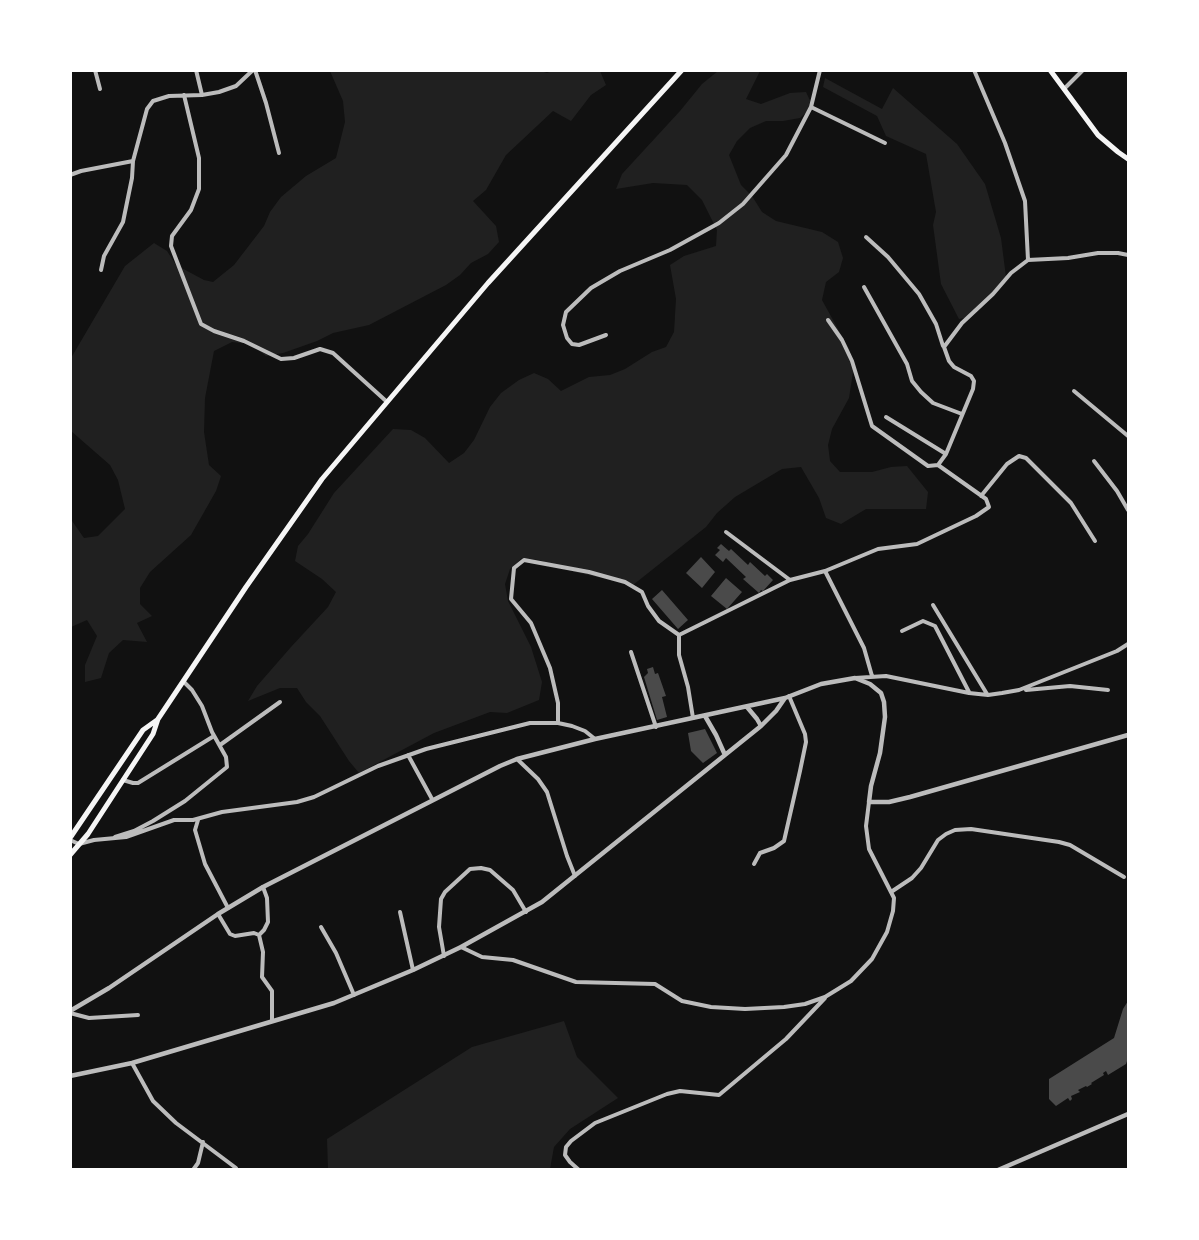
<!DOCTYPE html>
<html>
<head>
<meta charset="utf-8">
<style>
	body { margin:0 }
	#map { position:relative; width:1199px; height:1240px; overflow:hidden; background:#111; font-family:Raleway,sans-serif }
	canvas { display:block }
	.frame { position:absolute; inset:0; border:72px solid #fff; pointer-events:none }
</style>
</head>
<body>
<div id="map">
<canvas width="1199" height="1240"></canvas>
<div class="frame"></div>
</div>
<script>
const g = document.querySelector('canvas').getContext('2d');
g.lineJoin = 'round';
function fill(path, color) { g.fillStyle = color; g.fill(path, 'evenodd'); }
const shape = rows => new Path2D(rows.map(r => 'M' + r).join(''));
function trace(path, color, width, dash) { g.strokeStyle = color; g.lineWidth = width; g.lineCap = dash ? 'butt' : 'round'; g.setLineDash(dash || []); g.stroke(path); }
fill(shape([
	[537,70,547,73,555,70,600,71,606,85,591,95,571,121,553,111,506,155,486,190,473,201,496,226,499,242,488,254,471,263,460,275,446,285,369,325,333,333,317,341,283,353,266,356,251,344,232,342,214,351,205,398,204,432,209,465,221,476,216,491,191,535,150,572,140,588,140,604,152,616,137,623,147,642,123,640,109,653,101,678,85,682,85,665,97,636,87,620,71,627,70,518,84,538,98,536,125,509,118,480,110,465,71,431,71,358,125,266,154,243,167,251,176,265,204,280,213,282,234,265,264,226,270,212,281,197,306,176,336,158,345,122,343,101,330,71],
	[718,71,760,71,746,99,761,104,790,93,806,92,813,107,800,118,783,121,766,121,750,128,737,141,729,155,741,185,752,196,762,212,776,221,822,232,838,242,843,258,839,272,826,282,822,300,849,349,854,366,849,398,832,429,828,445,830,461,840,472,872,472,891,467,907,466,928,492,926,509,866,509,841,524,826,518,819,498,801,467,782,469,735,497,717,513,706,527,633,585,575,572,539,560,522,558,510,569,505,584,508,601,531,647,542,682,539,700,507,713,490,712,434,733,359,773,349,761,320,716,306,702,297,688,280,688,248,701,257,686,291,647,328,607,336,592,322,579,295,561,298,546,308,534,334,493,393,429,411,430,425,438,449,463,464,453,474,440,490,407,501,393,519,380,534,373,548,379,561,391,589,377,610,375,625,369,652,352,666,347,674,332,676,299,670,265,684,256,716,246,717,230,702,200,687,185,653,183,616,189,622,174,680,111,702,84],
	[825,78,882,109,893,88,957,144,985,184,1001,238,1006,277,970,317,959,319,941,284,933,225,936,212,926,154,886,136,877,116,823,87],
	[564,1021,577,1057,618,1098,570,1129,554,1147,550,1169,328,1169,327,1139,472,1047]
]), '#202020');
fill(shape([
	[721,544,729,551,731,549,748,565,750,562,765,576,767,574,773,580,763,591,761,590,759,593,743,579,746,577,726,558,723,562,715,555,720,550,717,548],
	[701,557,715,572,702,588,686,573],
	[726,578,742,592,727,609,711,596],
	[662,590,688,620,678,629,652,599],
	[653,667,655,674,658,673,666,696,662,697,667,717,657,720,644,677,648,673,647,669],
	[705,729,717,753,703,763,691,751,688,733],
	[1128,1001,1128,1058,1126,1064,1108,1075,1106,1071,1103,1073,1104,1075,1091,1083,1092,1084,1087,1087,1086,1086,1078,1090,1080,1092,1071,1096,1072,1099,1070,1101,1068,1098,1056,1106,1049,1099,1049,1079,1114,1038,1123,1009]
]), '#4a4a4a');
trace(shape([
	[95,70,100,89],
	[196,70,202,95],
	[255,70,266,103,279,153],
	[974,70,1005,143,1025,201,1028,260],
	[1064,89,1083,70],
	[184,95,199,158,199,189,191,210,172,236,171,246,201,324,214,331,244,341,281,359,294,358,320,349,333,353,386,401],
	[811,107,885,143],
	[70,175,81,171,133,161,147,109,153,101,169,96,202,95,219,92,236,86,253,70],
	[866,237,888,257,919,294,936,324,943,346],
	[1028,260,1068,258,1098,253,1118,253,1128,255],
	[101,270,104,256,123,222,132,178,133,161],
	[864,287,907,364,912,381,921,392,933,403,962,414],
	[828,320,842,340,852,361,872,426,928,466,938,465],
	[606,335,579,345,572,344,567,338,563,325,566,312,591,288,620,271,670,250,719,223,743,204,786,155,811,107,820,70],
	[1074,391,1128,436],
	[886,417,946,454],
	[1094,461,1117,491,1128,510],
	[981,496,1007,464,1019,456,1026,458,1071,503,1095,541],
	[726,532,790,580],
	[825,571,864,648,872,676],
	[933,605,987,694],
	[902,631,923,621,935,626,969,692],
	[631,652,656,727],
	[855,678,886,676,969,693,988,695,1002,693,1019,690,1117,651,1128,644],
	[1026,690,1070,686,1108,690],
	[693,718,688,687,679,655,679,635,790,580,825,571,878,549,917,544,976,516,989,507,986,499,938,465,946,454,973,389,974,381,971,376,954,367,949,361,944,347,962,323,993,294,1011,273,1028,260],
	[558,723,558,703,550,668,531,623,511,599,514,568,524,560,589,572,625,582,642,592,648,606,659,621,679,635],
	[220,745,280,702],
	[408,755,432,799],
	[517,759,538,779,547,792,567,856,575,876],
	[123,780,133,783,138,783,214,736],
	[198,820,195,830,205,864,228,908],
	[115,837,134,831,153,821,185,801,227,767,226,757,212,732,202,706,192,690,184,682],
	[70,840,79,844,94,840,126,837,174,820,193,820,222,812,297,802,314,797,378,766,426,749,530,723,558,723,572,726,585,731,595,739],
	[754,864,760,853,774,848,784,841,800,771,806,742,805,734,789,696],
	[891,892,912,878,921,868,938,840,946,834,955,830,971,829,1059,842,1070,845,1124,877],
	[400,912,413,970],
	[218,914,230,934,235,936,254,933,259,935,263,952,262,977,272,991,272,1021],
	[321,927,336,953,354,995],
	[259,935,264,930,268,922,267,898,263,887],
	[461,947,482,957,513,960,576,982,655,984,682,1001,711,1007,745,1009,784,1007,805,1004,825,997,851,981,872,959,887,932,893,911,894,898,869,849,866,826,869,802],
	[444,956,439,927,441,899,445,892,470,869,481,868,490,870,513,890,526,912],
	[70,1013,89,1018,138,1015],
	[132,1063,153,1101,176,1123,236,1168],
	[193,1170,198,1163,203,1142],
	[579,1170,570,1162,565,1155,566,1147,571,1141,595,1123,667,1094,680,1091,719,1095,786,1039,825,998]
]), '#bcbcbc', 4);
trace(shape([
	[747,707,757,719,761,726],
	[705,716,716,735,725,755],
	[70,1011,109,988,218,914,263,887,500,766,517,759,595,739,785,698],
	[70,1076,132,1063,334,1003,413,970,461,947,542,902,761,726,776,711,785,698,821,684,855,678,870,684,881,693,884,702,885,717,880,753,871,786,869,802,889,802,910,797,1128,735],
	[998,1170,1128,1114]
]), '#bcbcbc', 4.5);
trace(shape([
	[1050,70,1098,135,1118,152,1128,159],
	[70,838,143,730,157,720],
	[70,855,88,834,153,734,158,719,246,587,322,479,488,283,682,70]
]), '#f5f5f5', 5);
</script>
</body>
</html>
